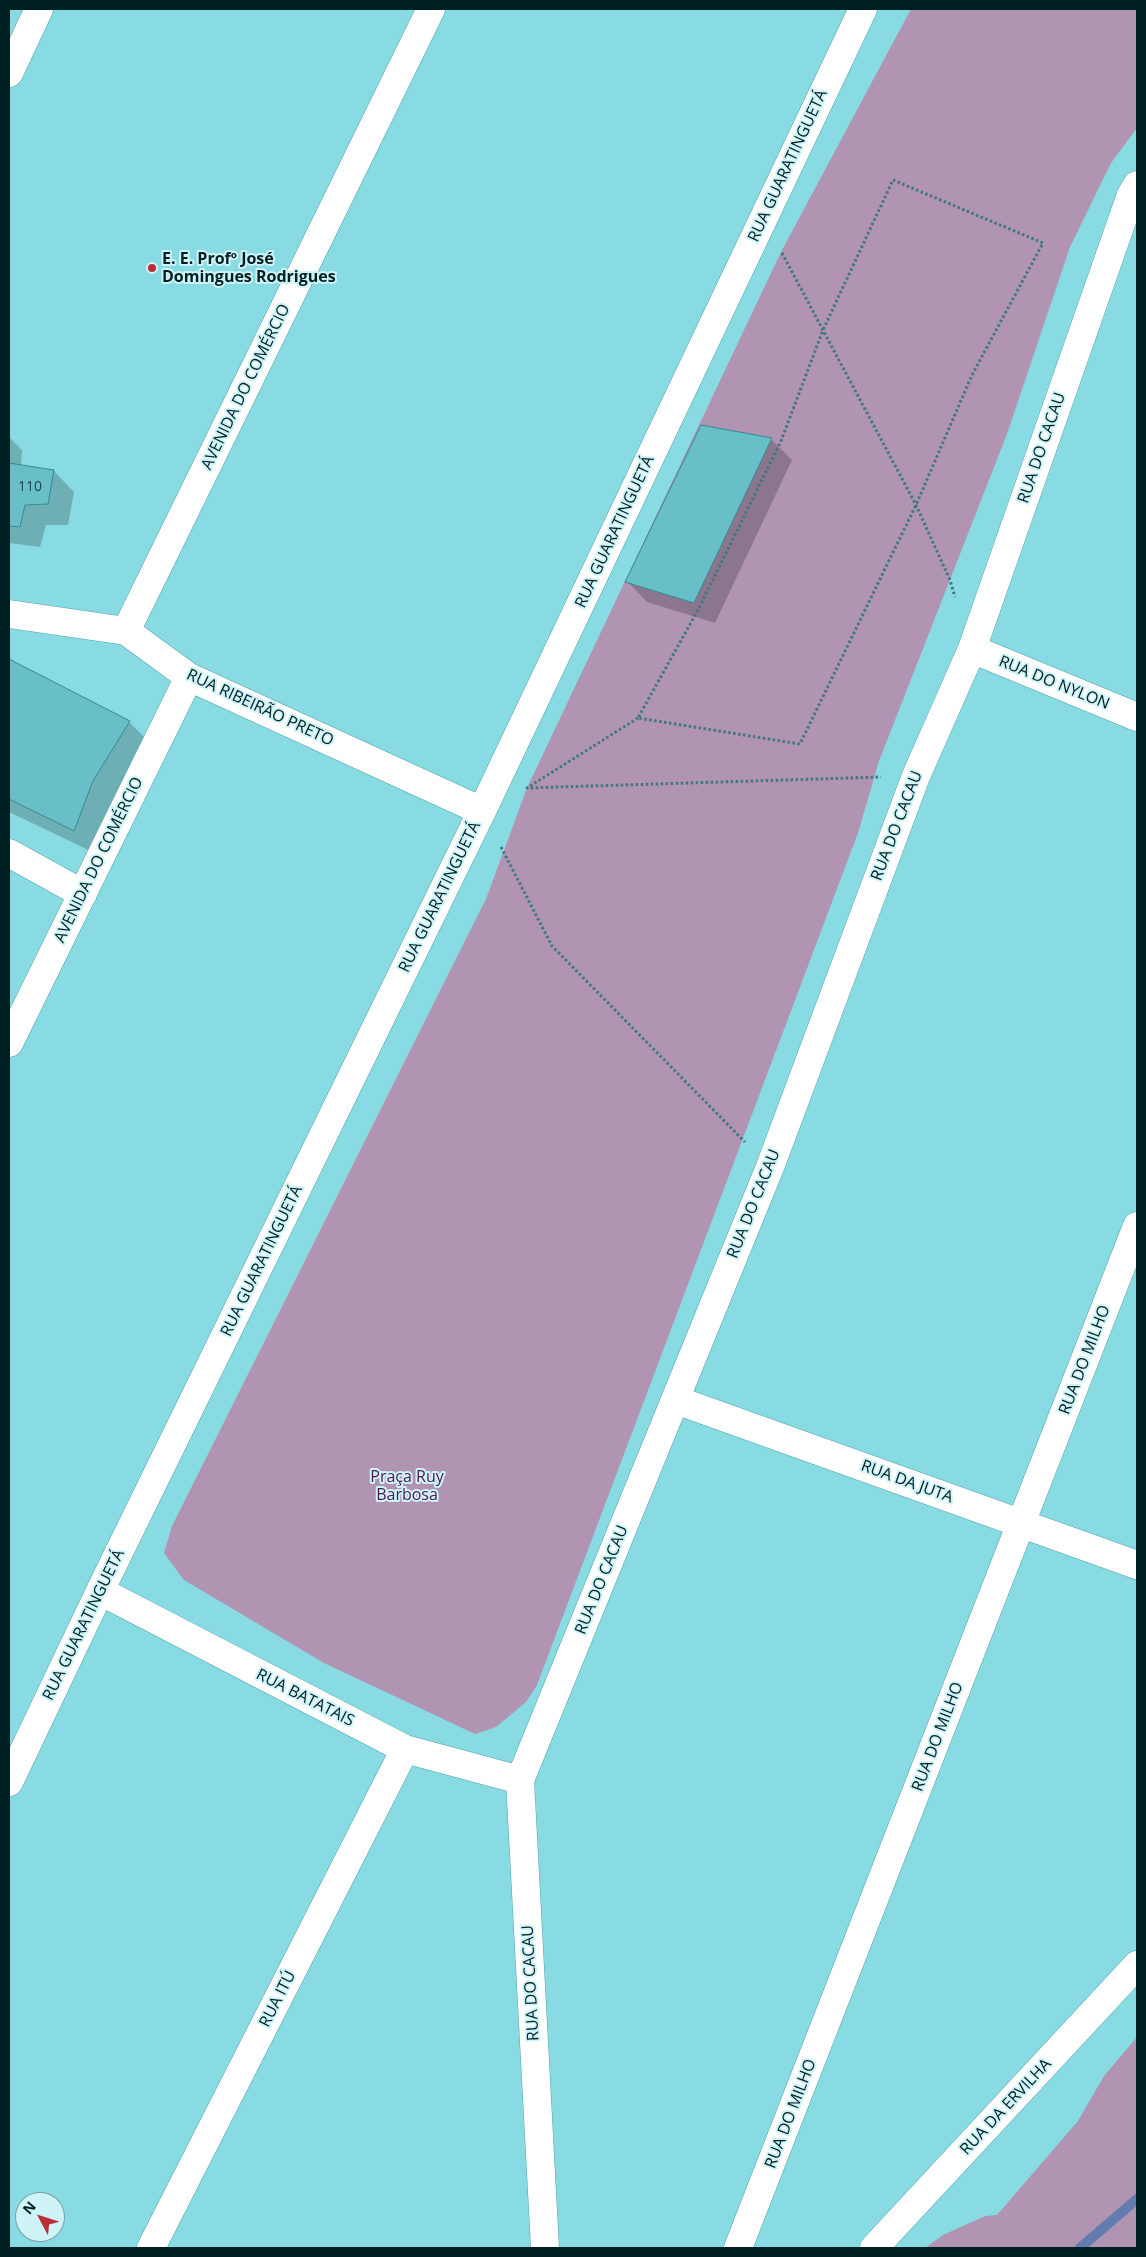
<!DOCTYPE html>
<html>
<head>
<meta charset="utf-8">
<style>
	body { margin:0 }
	#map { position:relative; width:1146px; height:2257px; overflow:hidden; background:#89dbe3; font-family:"Open Sans",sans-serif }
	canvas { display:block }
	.frame { position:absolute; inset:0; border:10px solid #001f23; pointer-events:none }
	.north { position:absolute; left:15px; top:2192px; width:50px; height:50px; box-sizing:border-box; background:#cef4f8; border:1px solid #7c9fa3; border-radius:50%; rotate:310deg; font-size:14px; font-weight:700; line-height:20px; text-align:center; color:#001f23 }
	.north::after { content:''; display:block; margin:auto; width:18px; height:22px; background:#bd2d34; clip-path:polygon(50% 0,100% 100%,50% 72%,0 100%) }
</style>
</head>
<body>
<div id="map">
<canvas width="1146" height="2257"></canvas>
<div class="frame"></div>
<div class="north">N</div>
</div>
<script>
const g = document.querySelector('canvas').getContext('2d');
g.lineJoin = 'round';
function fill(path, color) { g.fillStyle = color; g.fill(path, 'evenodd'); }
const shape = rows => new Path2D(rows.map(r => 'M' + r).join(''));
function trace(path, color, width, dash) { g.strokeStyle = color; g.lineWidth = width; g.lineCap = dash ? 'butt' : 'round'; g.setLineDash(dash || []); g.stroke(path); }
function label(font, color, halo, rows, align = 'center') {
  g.font = font + ' "Open Sans",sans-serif'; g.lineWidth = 4; g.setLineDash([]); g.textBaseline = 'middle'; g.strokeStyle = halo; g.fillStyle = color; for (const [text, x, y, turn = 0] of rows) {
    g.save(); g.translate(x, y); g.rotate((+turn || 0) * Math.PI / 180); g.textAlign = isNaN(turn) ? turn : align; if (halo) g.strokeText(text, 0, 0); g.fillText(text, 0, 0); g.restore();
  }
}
fill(shape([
	[911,9,1137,9,1137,128,1111,163,1070,247,1007,434,879,761,858,833,537,1685,526,1702,496,1727,475,1734,324,1663,184,1580,164,1553,172,1526,486,899,527,788,781,252],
	[1137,2037,1137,2248,925,2248,943,2235,985,2216,997,2215,1078,2121,1104,2076]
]), '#b094b2');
fill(shape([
	[701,426,772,440,792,460,715,623,647,602,627,581],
	[9,437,22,450,21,466,54,471,74,492,68,525,46,525,40,547,9,543],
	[9,660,129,722,156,749,101,856,9,812]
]), '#0003');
trace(shape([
	[1080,2248,1137,2199]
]), '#637caf', 10);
const building = shape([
	[701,425,772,438,694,603,625,582,701,425],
	[9,463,54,470,48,504,25,505,20,527,9,526,9,463],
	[9,659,130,721,93,781,74,831,9,799,9,659]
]);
fill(building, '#69bfc7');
trace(building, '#358990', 1);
const street = shape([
	[9,73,39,9],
	[9,614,126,631,189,677,482,811],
	[126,631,431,9],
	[972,649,1137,717],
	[9,853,83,894],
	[9,1043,189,677],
	[676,1400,1137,1565],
	[100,1591,405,1749,520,1780],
	[9,1782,100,1591,482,811,863,9],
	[151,2248,405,1749],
	[545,2248,520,1780,770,1167,916,776,972,649,1131,195,1137,185],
	[738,2248,1137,1226]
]);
const secondary = shape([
	[874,2248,1137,1965]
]);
trace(street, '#50a2aa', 29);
trace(secondary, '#50a2aa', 29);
trace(shape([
	[893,180,1043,243,972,375,916,505,800,744,638,718,699,608,781,441,823,330,893,180],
	[782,253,916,505,950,580,955,597],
	[638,718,527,788,881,777],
	[501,847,552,946,745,1142]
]), '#41787e', 3, [2.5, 2.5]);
trace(street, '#fff', 28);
trace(secondary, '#fff', 28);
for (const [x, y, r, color] of [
	[152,268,5,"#bd2d34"]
]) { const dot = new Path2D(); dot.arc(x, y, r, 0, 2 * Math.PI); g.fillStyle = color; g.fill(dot); trace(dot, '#cef4f8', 2); }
label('14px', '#1a474c', null, [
	["110",30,487]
]);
label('16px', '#001f23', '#cef4f8', [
	["RUA GUARATINGUETÁ",788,166,-65],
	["AVENIDA DO COMÉRCIO",246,387,-64],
	["RUA DO CACAU",1042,448,-71],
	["RUA GUARATINGUETÁ",615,532,-65],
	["RUA DO NYLON",1054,683,22],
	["RUA RIBEIRÃO PRETO",260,708,25],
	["RUA DO CACAU",897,826,-69],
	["AVENIDA DO COMÉRCIO",99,860,-64],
	["RUA GUARATINGUETÁ",440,897,-64],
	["RUA DO CACAU",754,1204,-68],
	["RUA GUARATINGUETÁ",262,1261,-64],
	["RUA DO MILHO",1085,1360,-69],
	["RUA DA JUTA",907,1482,20],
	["RUA DO CACAU",602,1580,-68],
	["RUA GUARATINGUETÁ",84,1625,-64],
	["RUA BATATAIS",305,1698,27],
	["RUA DO MILHO",938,1737,-69],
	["RUA DO CACAU",531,1983,-93],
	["RUA ITÚ",278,1999,-63],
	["RUA DA ERVILHA",1006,2107,-47],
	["RUA DO MILHO",791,2114,-69]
]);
label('bold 16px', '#001f23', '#cef4f8', [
	["E. E. Profº José",162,259],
	["Domingues Rodrigues",162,277]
], 'left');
label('16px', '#4c1752', '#cef4f8', [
	["Praça Ruy",407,1477],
	["Barbosa",407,1495]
]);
</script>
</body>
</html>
